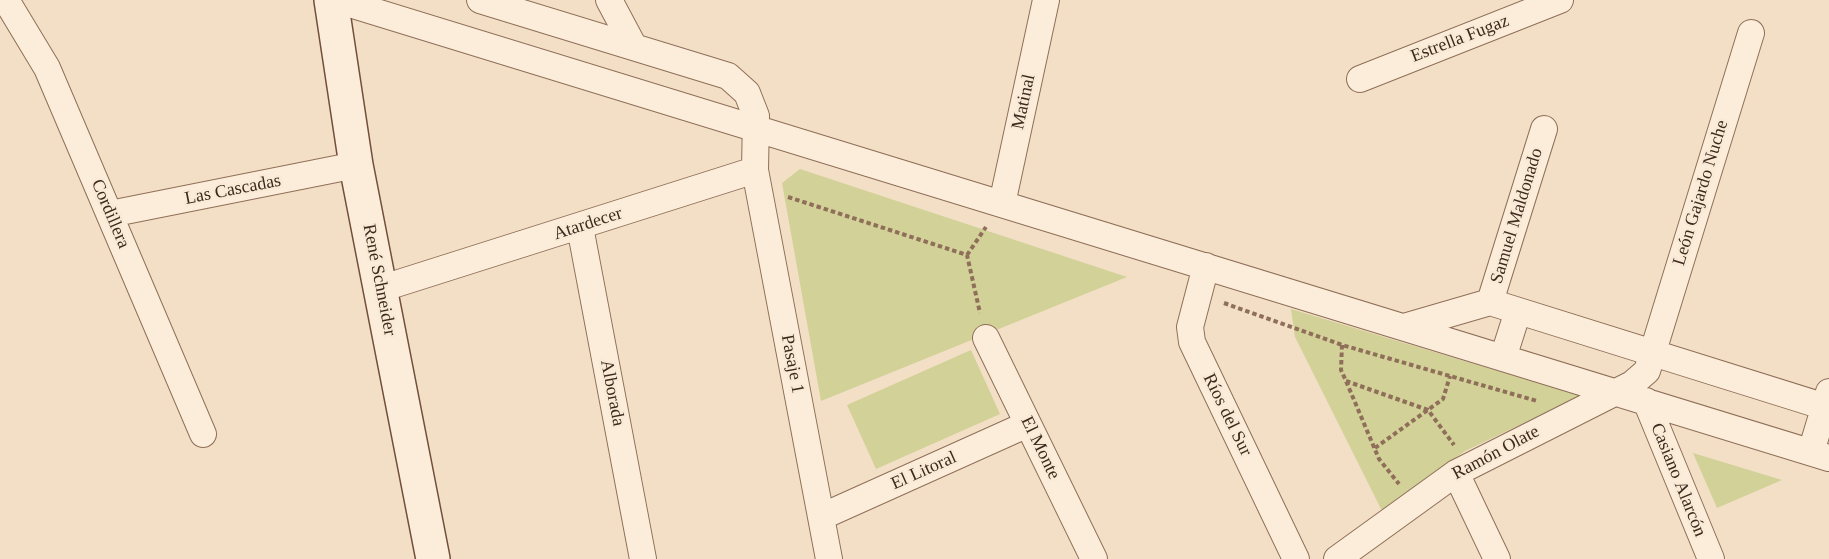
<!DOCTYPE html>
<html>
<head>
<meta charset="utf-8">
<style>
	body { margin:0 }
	canvas { display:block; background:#f2dfc5 }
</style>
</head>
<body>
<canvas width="1829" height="559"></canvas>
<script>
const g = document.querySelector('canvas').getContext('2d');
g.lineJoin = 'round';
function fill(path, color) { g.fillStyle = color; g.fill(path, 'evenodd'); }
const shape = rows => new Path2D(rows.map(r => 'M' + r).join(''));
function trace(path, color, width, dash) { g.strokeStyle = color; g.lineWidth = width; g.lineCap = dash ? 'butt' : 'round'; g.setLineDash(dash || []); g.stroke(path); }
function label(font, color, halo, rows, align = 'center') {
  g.font = font + ' "Times New Roman",serif'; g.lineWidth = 5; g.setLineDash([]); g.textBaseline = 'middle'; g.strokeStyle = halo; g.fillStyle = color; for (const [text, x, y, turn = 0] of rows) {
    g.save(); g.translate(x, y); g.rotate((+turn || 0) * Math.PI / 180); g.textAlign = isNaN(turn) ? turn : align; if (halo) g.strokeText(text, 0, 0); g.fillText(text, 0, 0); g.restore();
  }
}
fill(shape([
	[800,169,1127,277,821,401,782,183],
	[1291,309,1581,396,1465,451,1382,511,1295,337],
	[971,350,1000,414,876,469,847,405],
	[1693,453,1782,480,1717,508]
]), '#d2d198');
const street = shape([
	[6,0,47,68,203,434],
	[337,0,1829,458],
	[609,0,633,45],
	[1360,79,1560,0],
	[755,170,829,559],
	[1002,204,1046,0],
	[110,214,356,165],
	[580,227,643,559],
	[1206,266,1190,327,1192,342,1296,559],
	[380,289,755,170,756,116,747,93,728,76,480,0],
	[1490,302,1544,129],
	[1404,327,1490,302,1829,408],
	[986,338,1094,559],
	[1503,358,1518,311],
	[1646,401,1711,559],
	[1811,452,1829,392],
	[1456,473,1497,559],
	[821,517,1028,424],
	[1337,559,1456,473,1632,384,1647,371,1751,33]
]);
const secondary = shape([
	[331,0,356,165,433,559]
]);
trace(street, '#8f6f59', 28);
trace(secondary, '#714f3c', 36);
trace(shape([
	[788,197,967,255,980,313],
	[967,255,986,227],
	[1224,303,1342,345,1537,401],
	[1342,345,1341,370,1346,381,1379,459,1399,484],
	[1346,381,1428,410,1454,445],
	[1375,448,1443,399,1450,376]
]), '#8f6f59', 4, [4.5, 3]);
trace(street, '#fcedda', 26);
trace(secondary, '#fcedda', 33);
label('18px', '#3e291e', '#f9ead6', [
	["Estrella Fugaz",1460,39,-21],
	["Matinal",1024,102,-78],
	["Las Cascadas",233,190,-11],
	["León Gajardo Nuche",1701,193,-73],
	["Cordillera",110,214,67],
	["Samuel Maldonado",1517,216,-73],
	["Atardecer",588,224,-18],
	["René Schneider",379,280,79],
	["Pasaje 1",792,364,79],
	["Alborada",612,393,79],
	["Ríos del Sur",1227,415,64],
	["El Monte",1040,448,64],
	["Ramón Olate",1496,453,-28],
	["El Litoral",924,471,-24],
	["Casiano Alarcón",1678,480,68]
]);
</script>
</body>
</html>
